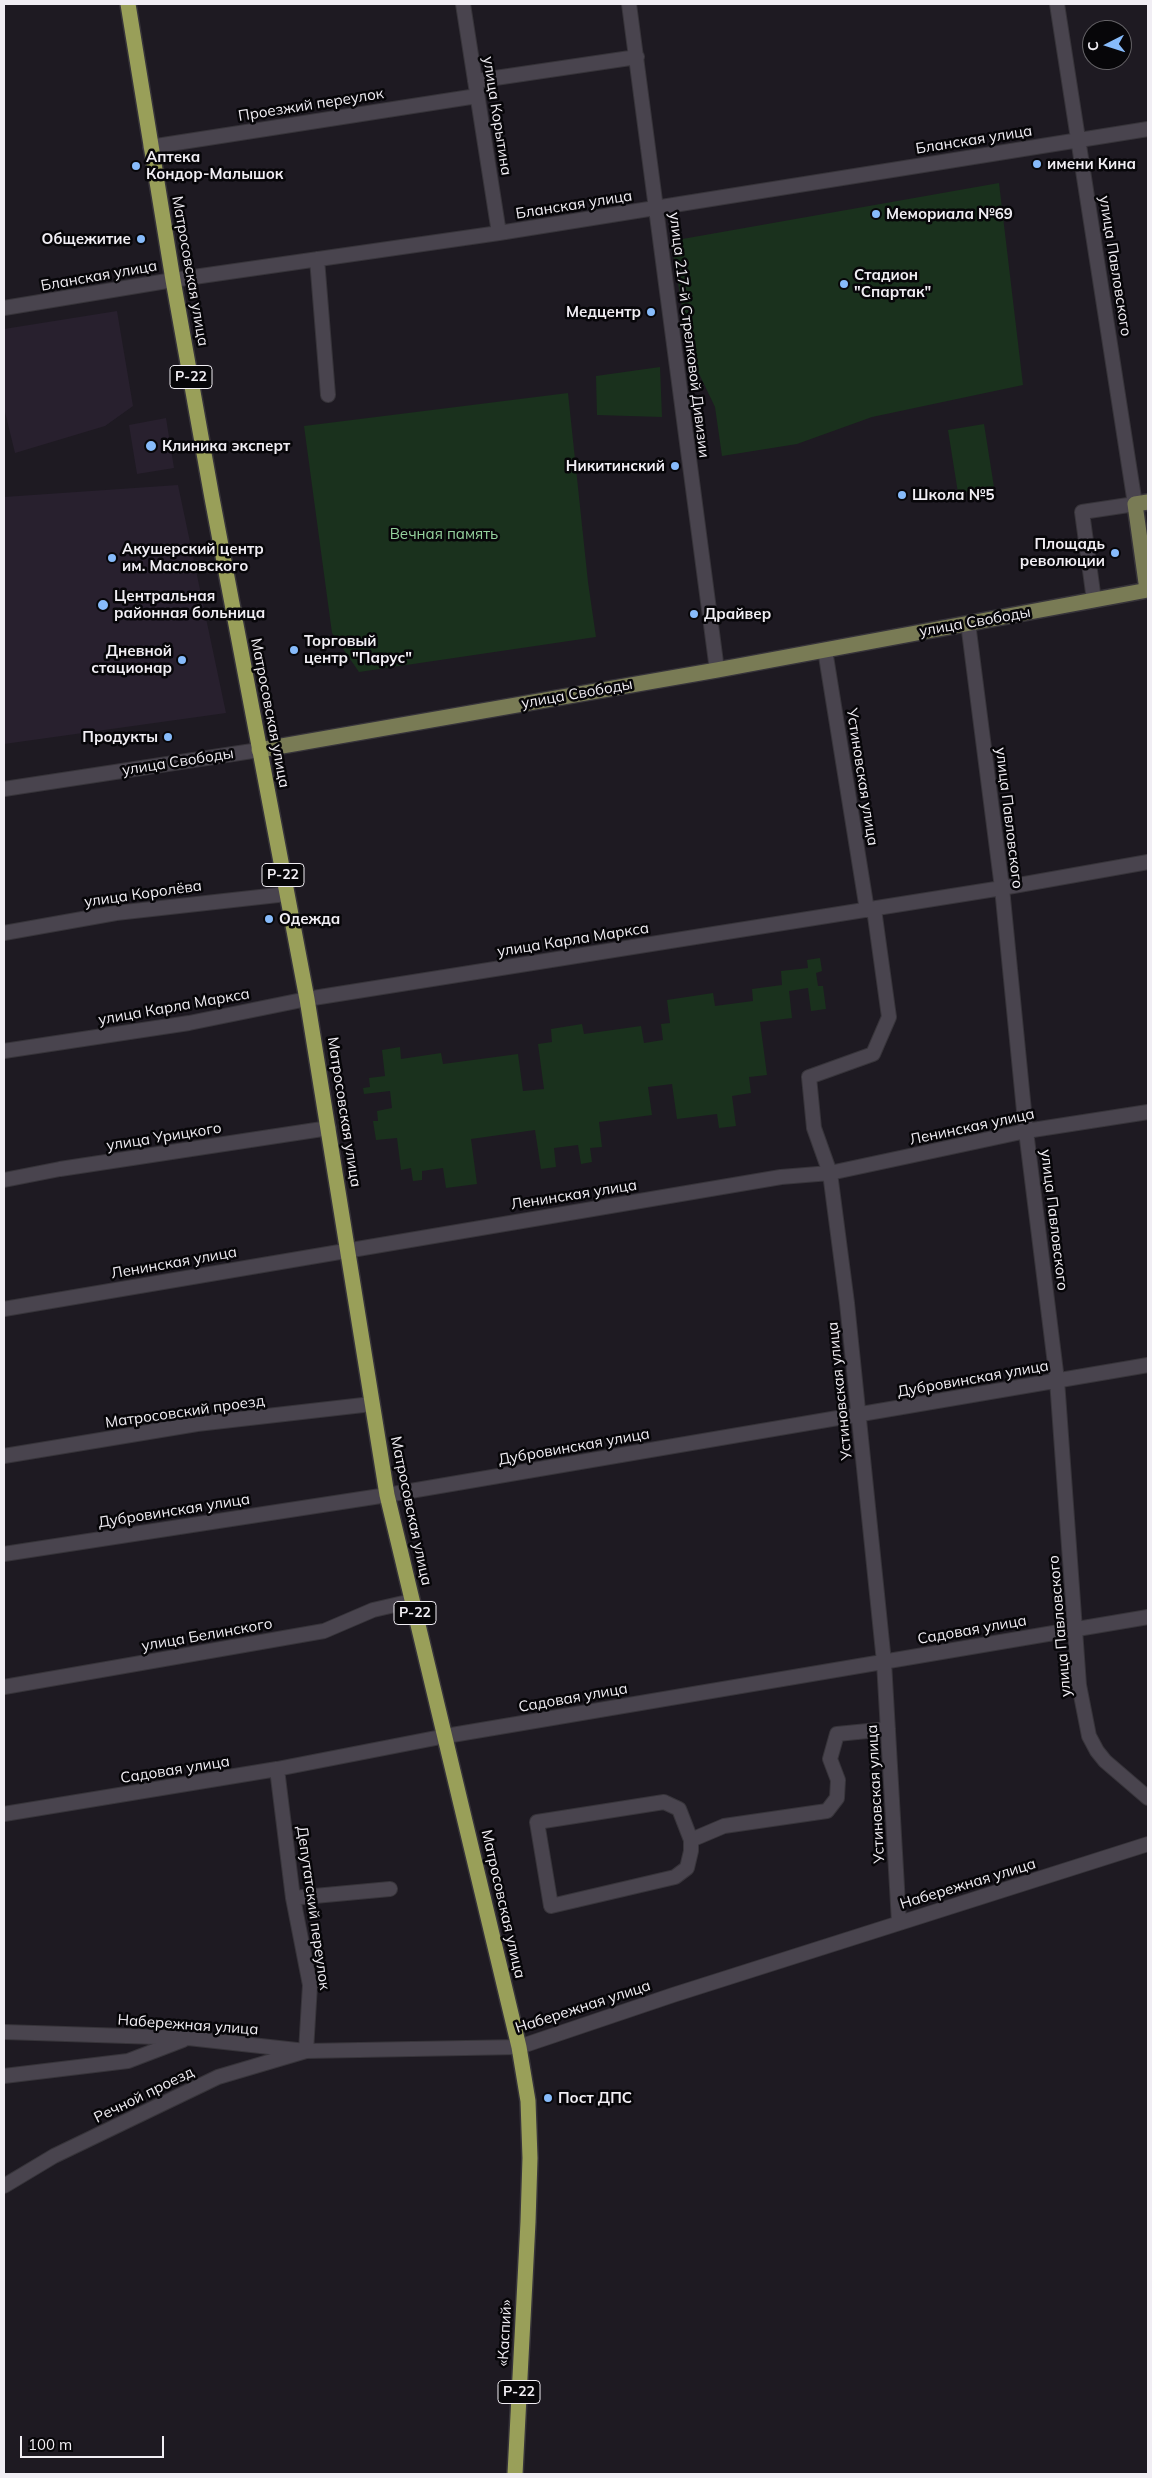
<!DOCTYPE html>
<html>
<head>
<meta charset="utf-8">
<style>
	body { margin:0 }
	#map { position:relative; width:1152px; height:2478px; overflow:hidden; background:#1e1a22; font-family:Mulish,sans-serif }
	canvas { display:block }
	.frame { position:absolute; inset:0; border:5px solid #f1eef4; pointer-events:none }
	.north { position:absolute; left:1082px; top:20px; width:50px; height:50px; box-sizing:border-box; background:#070609; border:1px solid #656367; border-radius:50%; rotate:265deg; font-size:14px; font-weight:700; line-height:20px; text-align:center; color:#f1eef4 }
	.north::after { content:''; display:block; margin:auto; width:18px; height:22px; background:#87bbfb; clip-path:polygon(50% 0,100% 100%,50% 72%,0 100%) }
	.scale { position:absolute; left:20px; top:2436px; width:144px; height:22px; box-sizing:border-box; border:2px solid #f1eef4; border-top:0; padding-left:6px; font-size:15px; line-height:18px; white-space:nowrap; color:#f1eef4; -webkit-text-stroke:4px #070609; paint-order:stroke }
</style>
</head>
<body>
<div id="map">
<canvas width="1152" height="2478"></canvas>
<div class="frame"></div>
<div class="north">С</div>
<div class="scale">100 m</div>
</div>
<script>
const g = document.querySelector('canvas').getContext('2d');
g.lineJoin = 'round';
function fill(path, color) { g.fillStyle = color; g.fill(path, 'evenodd'); }
const shape = rows => new Path2D(rows.map(r => 'M' + r).join(''));
function trace(path, color, width, dash) { g.strokeStyle = color; g.lineWidth = width; g.lineCap = dash ? 'butt' : 'round'; g.setLineDash(dash || []); g.stroke(path); }
function label(font, color, halo, rows, align = 'center') {
  g.font = font + ' Mulish,sans-serif'; g.lineWidth = 5; g.setLineDash([]); g.textBaseline = 'middle'; g.strokeStyle = halo; g.fillStyle = color; for (const [text, x, y, turn = 0] of rows) {
    g.save(); g.translate(x, y); g.rotate((+turn || 0) * Math.PI / 180); g.textAlign = isNaN(turn) ? turn : align; if (halo) g.strokeText(text, 0, 0); g.fillText(text, 0, 0); g.restore();
  }
}
fill(shape([
	[117,311,133,406,105,426,15,453,4,408,4,329],
	[166,418,174,468,137,474,129,425],
	[178,485,226,713,4,744,4,497]
]), '#28202e');
fill(shape([
	[999,183,1023,385,872,417,797,444,722,456,715,407,690,355,671,241],
	[660,367,662,417,597,415,596,376],
	[568,393,588,582,596,637,359,672,332,633,304,426],
	[984,424,994,487,958,493,948,430],
	[820,958,822,971,816,973,818,986,823,986,826,1009,811,1011,808,988,789,991,792,1018,760,1022,767,1075,749,1077,751,1093,732,1096,736,1126,719,1128,717,1114,677,1119,672,1084,648,1087,652,1115,599,1122,602,1147,590,1148,592,1162,581,1164,578,1145,554,1148,556,1167,541,1169,535,1130,471,1139,477,1184,446,1188,443,1168,422,1171,422,1180,413,1181,411,1168,401,1170,397,1138,376,1140,373,1121,378,1121,377,1111,392,1108,390,1091,364,1094,363,1088,370,1087,369,1078,385,1076,382,1050,400,1047,401,1059,441,1053,443,1064,518,1054,523,1091,544,1089,538,1044,552,1042,551,1029,582,1024,584,1034,641,1026,644,1043,663,1040,661,1024,670,1023,667,1000,713,993,715,1006,753,1001,752,989,782,985,781,971,808,968,807,960]
]), '#1a311d');
const minor = shape([
	[463,4,499,233],
	[629,4,717,670],
	[1057,4,1135,504,1082,512,1094,600],
	[475,81,637,57],
	[150,147,477,96],
	[317,259,328,395],
	[4,308,173,280,499,233,1148,129],
	[968,623,1002,888,1026,1131,1057,1380,1079,1685,1089,1736,1097,1751,1105,1761,1148,1798],
	[825,650,867,910],
	[4,789,259,750],
	[874,909,889,1017,873,1054,809,1077,814,1128,830,1173,847,1303,884,1662,899,1922],
	[4,933,116,913,287,894],
	[4,1051,189,1023,307,999,1002,888,1148,862],
	[4,1180,60,1169,329,1128],
	[4,1309,781,1177,830,1173,1026,1131,1148,1112],
	[4,1456,197,1424,372,1404],
	[4,1554,387,1495,1148,1365],
	[4,1687,324,1631,373,1610,412,1601],
	[664,1802,679,1809,691,1840,691,1851,687,1868,675,1877,551,1906,537,1822,664,1802],
	[4,1814,277,1769,446,1736,1148,1617],
	[691,1840,724,1826,827,1811,837,1798,838,1780,830,1759,837,1734,888,1729],
	[293,1898,390,1889],
	[4,2032,188,2038,306,2051,519,2047,673,1995,1148,1844],
	[4,2076,128,2061,183,2040],
	[4,2186,54,2156,218,2077,306,2051,310,1985,293,1898,277,1769]
]);
const major = shape([
	[1147,590,1135,504,1148,502],
	[259,750,717,670,1148,590]
]);
const highway = shape([
	[128,4,173,280,212,498,307,999,387,1495,519,2047,528,2101,530,2158,528,2222,515,2474]
]);
trace(minor, '#37343a', 16);
trace(major, '#37343a', 18);
trace(highway, '#37343a', 18);
trace(minor, '#49444e', 14);
trace(major, '#797b55', 15);
trace(highway, '#999f59', 15);
for (const [x, y, r, color] of [
	[1037,164,5,"#87bbfb"],
	[136,166,5,"#87bbfb"],
	[876,214,5,"#87bbfb"],
	[141,239,5,"#87bbfb"],
	[844,284,5,"#87bbfb"],
	[651,312,5,"#87bbfb"],
	[151,446,6,"#87bbfb"],
	[675,466,5,"#87bbfb"],
	[902,495,5,"#87bbfb"],
	[1115,553,5,"#87bbfb"],
	[112,558,5,"#87bbfb"],
	[103,605,6,"#87bbfb"],
	[694,614,5,"#87bbfb"],
	[294,650,5,"#87bbfb"],
	[182,660,5,"#87bbfb"],
	[168,737,5,"#87bbfb"],
	[269,919,5,"#87bbfb"],
	[548,2098,5,"#87bbfb"]
]) { const dot = new Path2D(); dot.arc(x, y, r, 0, 2 * Math.PI); g.fillStyle = color; g.fill(dot); trace(dot, '#070609', 2); }
for (const [x, y, w] of [
	[191,377,42],
	[283,875,42],
	[415,1613,42],
	[519,2392,42]
]) { const box = new Path2D(); box.roundRect(x - w / 2, y - 11.5, w, 23, 4); g.fillStyle = '#070609'; g.fill(box); trace(box, '#f1eef4', 1); }
label('bold 14px', '#f1eef4', null, [
	["Р-22",191,377],
	["Р-22",283,875],
	["Р-22",415,1613],
	["Р-22",519,2392]
]);
label('15px', '#f1eef4', '#070609', [
	["Проезжий переулок",311,105,-9],
	["улица Корытина",497,116,81],
	["Бланская улица",974,140,-9],
	["Бланская улица",574,205,-9],
	["улица Павловского",1115,266,81],
	["Матросовская улица",190,271,80],
	["Бланская улица",99,276,-10],
	["улица 217-й Стрелковой Дивизии",689,335,83],
	["улица Свободы",975,622,-10],
	["улица Свободы",577,694,-10],
	["Матросовская улица",270,713,79],
	["улица Свободы",178,762,-9],
	["Устиновская улица",862,777,81],
	["улица Павловского",1009,818,83],
	["улица Королёва",143,894,-8],
	["улица Карла Маркса",573,940,-9],
	["улица Карла Маркса",174,1007,-10],
	["Матросовская улица",344,1112,81],
	["Ленинская улица",972,1127,-12],
	["улица Урицкого",164,1137,-9],
	["Ленинская улица",574,1195,-9],
	["улица Павловского",1054,1220,83],
	["Ленинская улица",174,1263,-10],
	["Дубровинская улица",973,1379,-10],
	["Устиновская улица",840,1391,-96],
	["Матросовский проезд",185,1412,-8],
	["Дубровинская улица",574,1447,-10],
	["Дубровинская улица",174,1511,-9],
	["Матросовская улица",411,1511,78],
	["улица Павловского",1060,1626,-95],
	["Садовая улица",972,1630,-10],
	["улица Белинского",207,1635,-10],
	["Садовая улица",573,1698,-10],
	["Садовая улица",175,1770,-9],
	["Устиновская улица",876,1794,-93],
	["Набережная улица",968,1884,-17],
	["Матросовская улица",503,1904,77],
	["Депутатский переулок",313,1908,82],
	["Набережная улица",583,2007,-18],
	["Набережная улица",188,2025,4],
	["Речной проезд",144,2095,-26],
	["«Каспий»",505,2333,-87]
]);
label('bold 15px', '#f1eef4', '#070609', [
	["Аптека",146,157],
	["Кондор-Малышок",146,174],
	["имени Кина",1047,164],
	["Мемориала №69",886,214],
	["Общежитие",131,239,"right"],
	["Стадион",854,275],
	["\"Спартак\"",854,292],
	["Медцентр",641,312,"right"],
	["Клиника эксперт",162,446],
	["Никитинский",665,466,"right"],
	["Школа №5",912,495],
	["Площадь",1105,544,"right"],
	["революции",1105,561,"right"],
	["Акушерский центр",122,549],
	["им. Масловского",122,566],
	["Центральная",114,596],
	["районная больница",114,613],
	["Драйвер",704,614],
	["Торговый",304,641],
	["центр \"Парус\"",304,658],
	["Дневной",172,651,"right"],
	["стационар",172,668,"right"],
	["Продукты",158,737,"right"],
	["Одежда",279,919],
	["Пост ДПС",558,2098]
], 'left');
label('15px', '#96d39e', '#070609', [
	["Вечная память",444,534]
]);
</script>
</body>
</html>
